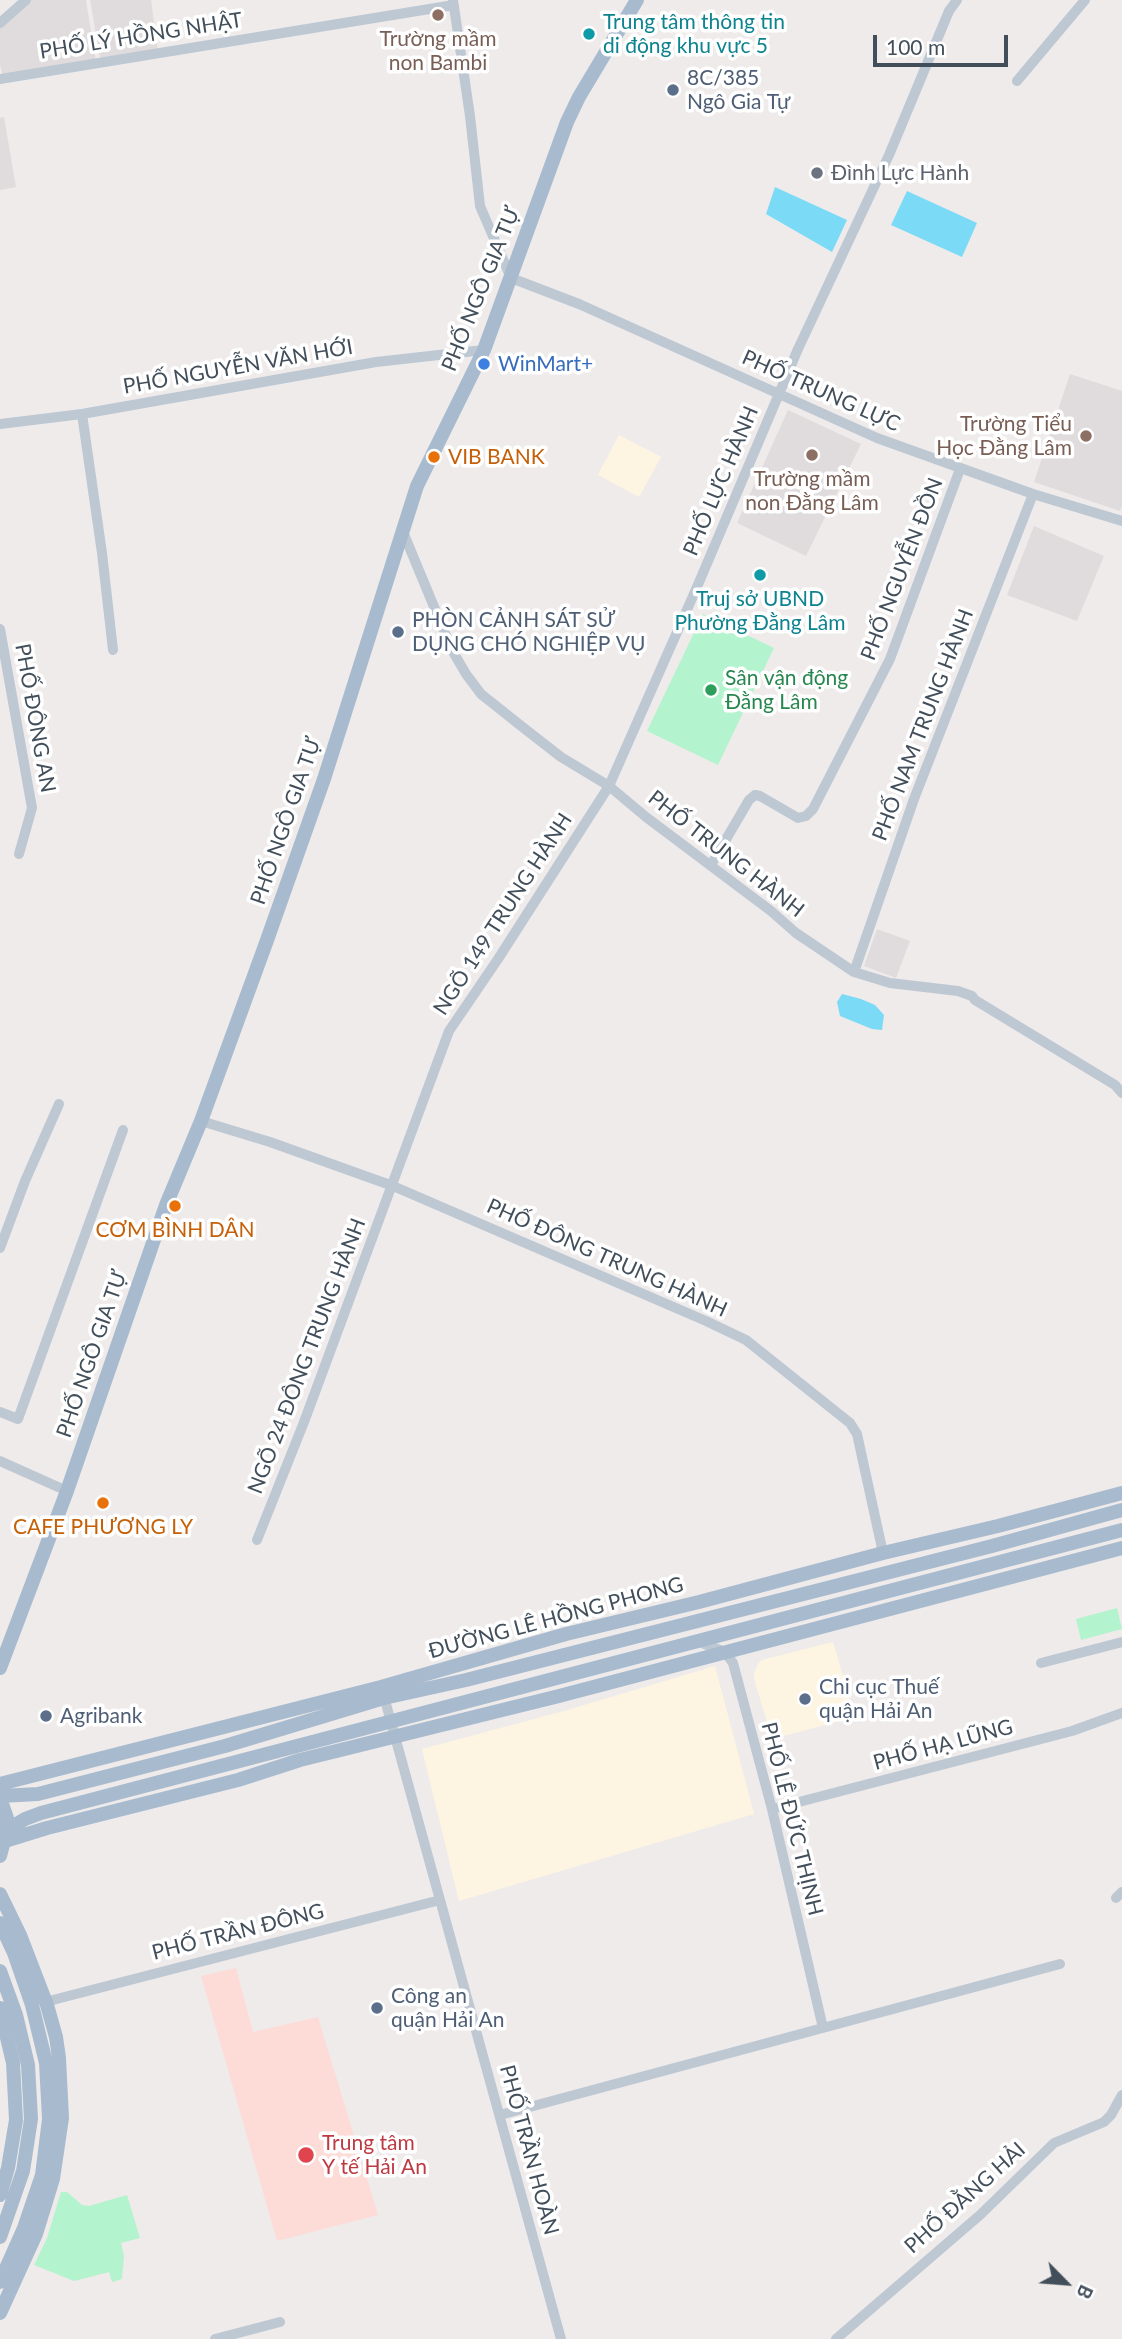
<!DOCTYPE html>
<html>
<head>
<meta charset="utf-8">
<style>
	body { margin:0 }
	#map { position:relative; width:1122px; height:2339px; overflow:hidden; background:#efebeb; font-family:Lato,sans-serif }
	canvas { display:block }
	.north { position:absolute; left:1031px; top:2248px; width:70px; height:70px; -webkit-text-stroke:5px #fff; paint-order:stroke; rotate:115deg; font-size:19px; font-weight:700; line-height:28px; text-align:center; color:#424f5b }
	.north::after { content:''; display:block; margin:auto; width:24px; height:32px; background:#424f5b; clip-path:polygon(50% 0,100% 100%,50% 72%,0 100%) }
	.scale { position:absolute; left:873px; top:35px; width:135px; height:32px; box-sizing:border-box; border:4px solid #424f5b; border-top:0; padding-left:9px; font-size:21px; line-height:24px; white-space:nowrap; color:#424f5b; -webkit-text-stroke:5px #fff; paint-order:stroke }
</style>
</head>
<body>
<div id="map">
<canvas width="1122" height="2339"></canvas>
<div class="north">B</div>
<div class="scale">100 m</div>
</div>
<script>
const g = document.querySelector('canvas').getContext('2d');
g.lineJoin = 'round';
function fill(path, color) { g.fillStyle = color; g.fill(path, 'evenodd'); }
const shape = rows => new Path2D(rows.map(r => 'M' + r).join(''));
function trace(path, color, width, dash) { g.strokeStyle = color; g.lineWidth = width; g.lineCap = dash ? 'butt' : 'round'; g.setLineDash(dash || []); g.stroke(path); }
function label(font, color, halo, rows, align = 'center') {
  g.font = font + ' Lato,sans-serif'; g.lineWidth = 7; g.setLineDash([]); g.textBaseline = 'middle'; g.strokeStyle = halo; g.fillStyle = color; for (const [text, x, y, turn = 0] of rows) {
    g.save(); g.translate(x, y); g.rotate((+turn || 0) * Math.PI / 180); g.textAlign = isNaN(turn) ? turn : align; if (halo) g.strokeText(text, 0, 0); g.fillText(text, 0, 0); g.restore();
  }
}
fill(shape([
	[619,435,661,457,639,497,598,475],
	[833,1642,855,1717,772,1739,755,1682,754,1674,758,1664,762,1660],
	[715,1666,754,1814,459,1901,422,1749,564,1711]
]), '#fdf5e1');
fill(shape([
	[29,0,86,0,96,62,3,76,0,65,0,24],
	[90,0,151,0,158,51,100,58],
	[4,117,16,187,0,190,0,118],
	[1070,374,1122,391,1122,506,1120,511,1034,482],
	[788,410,861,444,806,556,737,523],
	[1034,526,1104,556,1077,621,1007,595],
	[877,929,910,941,896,978,864,966]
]), '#e0dcdd');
fill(shape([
	[236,1968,253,2032,318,2017,378,2215,277,2241,201,1976]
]), '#fddbd7');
fill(shape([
	[703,614,774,648,718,765,647,731],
	[1117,1608,1122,1629,1081,1640,1076,1619],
	[61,2192,67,2192,82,2205,89,2206,127,2195,140,2238,121,2243,124,2256,122,2279,112,2282,109,2272,74,2281,34,2265,47,2238]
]), '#b3f3cd');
fill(shape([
	[775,187,847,220,832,252,766,214],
	[907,191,977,223,962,257,891,225],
	[842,994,861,999,875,1005,884,1015,882,1030,872,1029,840,1016,837,1002]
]), '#7bdaf5');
trace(shape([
	[453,0,470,116,480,206,511,278,579,304,877,438,1033,494,1122,521],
	[0,23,26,0],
	[0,79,454,5],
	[1017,81,1085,0],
	[82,414,102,553,113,650],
	[0,424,82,414,376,362,484,350],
	[403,532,452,650,466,674,481,694,525,729,561,757,609,786,646,817,771,911,796,933,854,972,890,983,958,991,972,996,975,1000,1115,1085,1122,1093],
	[0,629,32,808,19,854],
	[711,865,749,800,755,795,760,796,798,818,806,816,813,809,890,659,960,469],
	[854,972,914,799,1033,494],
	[201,1121,270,1142,393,1186,706,1321,746,1340,850,1423,857,1434,883,1553],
	[0,1248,25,1181,59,1104],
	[0,1412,18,1419,123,1130],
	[0,1461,67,1491],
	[257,1540,304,1422,449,1031,498,959,609,786,697,587,798,349,889,155,949,11,957,0],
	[697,1641,725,1652,733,1663,772,1809,823,2028],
	[1041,1663,1122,1642],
	[383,1693,561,2339],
	[772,1809,1072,1731,1122,1713],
	[1116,1898,1122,1892],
	[45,2002,440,1900],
	[500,2115,1060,1964],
	[215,2339,280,2322],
	[836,2339,980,2215,1054,2143,1104,2122,1111,2115,1122,2095]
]), '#bdc8d3', 10);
trace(shape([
	[0,1668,67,1491,166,1205,201,1121,266,943,324,779,417,486,484,350,567,122,579,97,637,0],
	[0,1784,381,1687,566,1634,699,1602,883,1553,998,1526,1122,1493],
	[0,1796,38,1794,225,1746,384,1698,466,1680,992,1546,1122,1510],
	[0,1798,7,1818,7,1830,0,1856],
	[7,1830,25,1819,41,1813,1122,1530],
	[5,1841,47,1828,238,1780,300,1760,559,1696,1122,1548],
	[0,1894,20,1935,47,2005,56,2037,59,2058,62,2118,53,2179,36,2234,0,2313],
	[0,1923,14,1953,32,2005,46,2063,49,2119,42,2175,24,2228,0,2282],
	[0,1971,16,2015,28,2065,31,2119,23,2171,0,2237],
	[0,2008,13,2063,16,2120,8,2168,0,2195]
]), '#a8bbce', 14);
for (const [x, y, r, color] of [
	[438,15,7,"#8d6e63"],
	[589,34,7,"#0f9aa8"],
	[673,90,7,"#5c6f8a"],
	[817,173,7,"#6b7280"],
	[484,364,7,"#3f7fe0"],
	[1086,436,7,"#8d6e63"],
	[812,455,7,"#8d6e63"],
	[434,457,7,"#e8710a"],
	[760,575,7,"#0f9aa8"],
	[398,632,7,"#5c6f8a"],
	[711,690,7,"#2e9e5b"],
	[175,1206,7,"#e8710a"],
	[103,1503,7,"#e8710a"],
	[805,1699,7,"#5c6f8a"],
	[46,1716,7,"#5c6f8a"],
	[377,2008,7,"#5c6f8a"],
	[306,2155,9,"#e0444e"]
]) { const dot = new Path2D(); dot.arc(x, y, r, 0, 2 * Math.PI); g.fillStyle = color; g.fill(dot); trace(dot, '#fff', 2.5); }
label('21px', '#0d838f', '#fff', [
	["Trung tâm thông tin",603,22],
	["di động khu vực 5",603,46],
	["Truj sở UBND",760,599,"center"],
	["Phường Đằng Lâm",760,623,"center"]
], 'left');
label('21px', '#424f5b', '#fff', [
	["PHỐ LÝ HỒNG NHẬT",141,36,-9],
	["PHỐ NGÔ GIA TỰ",481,289,-68],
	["PHỐ NGUYỄN VĂN HỚI",238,367,-10],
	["PHỐ TRUNG LỰC",821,391,24],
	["PHỐ LỰC HÀNH",721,481,-67],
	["PHỐ NGUYỄN ĐỒN",902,569,-69],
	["PHỐ ĐÔNG AN",35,718,80],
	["PHỐ NAM TRUNG HÀNH",923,725,-69],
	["PHỐ NGÔ GIA TỰ",286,821,-71],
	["PHỐ TRUNG HÀNH",726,854,38],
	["NGÕ 149 TRUNG HÀNH",503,914,-57],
	["PHỐ ĐÔNG TRUNG HÀNH",607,1258,24],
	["PHỐ NGÔ GIA TỰ",92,1354,-71],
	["NGÕ 24 ĐÔNG TRUNG HÀNH",307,1356,-69],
	["ĐƯỜNG LÊ HỒNG PHONG",556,1618,-15],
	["PHỐ HẠ LŨNG",943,1745,-15],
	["PHỐ LÊ ĐỨC THỊNH",792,1819,76],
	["PHỐ TRẦN ĐÔNG",238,1932,-14],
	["PHỐ TRẦN HOÀN",529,2150,75],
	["PHỐ ĐẰNG HẢI",965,2198,-42]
]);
label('21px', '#785e54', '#fff', [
	["Trường mầm",438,39],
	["non Bambi",438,63],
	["Trường Tiểu",1072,424,"right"],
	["Học Đằng Lâm",1072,448,"right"],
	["Trường mầm",812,479],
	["non Đằng Lâm",812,503]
]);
label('21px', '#4e5e75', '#fff', [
	["8C/385",687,78],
	["Ngô Gia Tự",687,102],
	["PHÒN CẢNH SÁT SỬ",412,620],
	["DỤNG CHÓ NGHIỆP VỤ",412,644],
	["Chi cục Thuế",819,1687],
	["quận Hải An",819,1711],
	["Agribank",60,1716],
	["Công an",391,1996],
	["quận Hải An",391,2020]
], 'left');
label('21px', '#5b616d', '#fff', [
	["Đình Lực Hành",831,173]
], 'left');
label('21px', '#366cbe', '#fff', [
	["WinMart+",498,364]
], 'left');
label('21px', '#c56008', '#fff', [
	["VIB BANK",448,457,"left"],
	["CƠM BÌNH DÂN",175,1230],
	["CAFE PHƯƠNG LY",103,1527]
]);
label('21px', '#27864d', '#fff', [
	["Sân vận động",725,678],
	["Đằng Lâm",725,702]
], 'left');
label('21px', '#be3a42', '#fff', [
	["Trung tâm",322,2143],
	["Y tế Hải An",322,2167]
], 'left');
</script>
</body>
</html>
